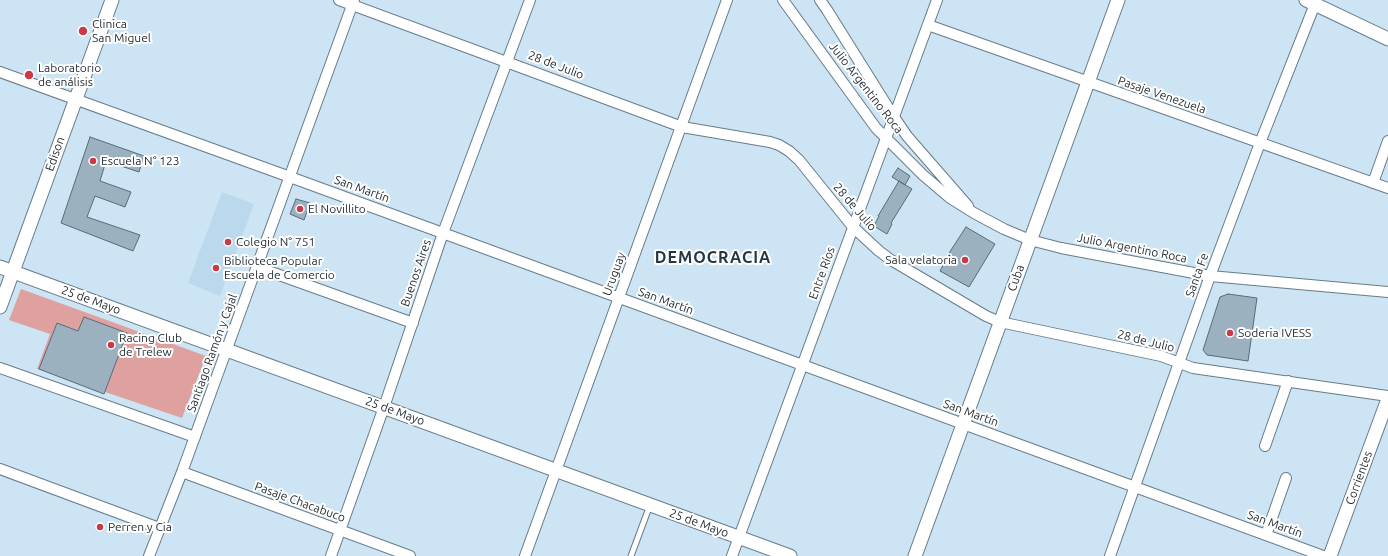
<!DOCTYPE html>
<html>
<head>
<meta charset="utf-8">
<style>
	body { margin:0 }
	canvas { display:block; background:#cce4f3 }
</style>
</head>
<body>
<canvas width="1388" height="556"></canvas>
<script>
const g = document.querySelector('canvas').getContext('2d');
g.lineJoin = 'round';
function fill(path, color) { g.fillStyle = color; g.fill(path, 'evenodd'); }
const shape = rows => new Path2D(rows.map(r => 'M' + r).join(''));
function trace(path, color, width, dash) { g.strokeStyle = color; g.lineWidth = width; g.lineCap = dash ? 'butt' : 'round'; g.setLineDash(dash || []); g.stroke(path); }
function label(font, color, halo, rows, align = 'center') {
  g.font = font + ' Ubuntu,sans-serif'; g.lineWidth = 4; g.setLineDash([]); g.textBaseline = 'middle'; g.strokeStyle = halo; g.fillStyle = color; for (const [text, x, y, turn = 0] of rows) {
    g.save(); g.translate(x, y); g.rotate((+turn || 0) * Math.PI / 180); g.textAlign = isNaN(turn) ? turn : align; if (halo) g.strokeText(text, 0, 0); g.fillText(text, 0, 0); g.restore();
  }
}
fill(shape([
	[222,192,254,204,220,296,188,283]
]), '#bad9ec');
fill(shape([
	[21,289,206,356,182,418,37,369,50,334,9,320]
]), '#dea1a0');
const building = shape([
	[90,137,144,156,139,172,106,161,100,181,131,192,125,207,95,196,87,217,140,235,133,251,61,223,90,137],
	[898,168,910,176,905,185,892,177,898,168],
	[899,181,912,189,891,223,892,224,887,234,874,226,879,216,878,216,899,181],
	[296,199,310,203,304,220,290,214,296,199],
	[966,227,995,244,969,287,940,271,951,250,966,227],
	[1228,294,1257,298,1248,361,1207,355,1203,350,1220,297,1228,294],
	[84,317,127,333,104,394,39,369,57,323,78,331,84,317]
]);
fill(building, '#9bb1c0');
trace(building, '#576c79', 1);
const service = shape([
	[631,556,650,505]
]);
const minor = shape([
	[339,0,682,127,770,142,779,145,789,151,799,160,853,227,879,251,891,260,986,316,1000,322,1161,356,1193,368,1388,396],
	[783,0,876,128,923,175,950,198,974,213,1004,229,1030,240,1061,248,1210,276,1388,292],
	[820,0,827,10,894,117,907,136,968,206],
	[928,25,1388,188],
	[0,72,290,177,1323,556],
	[1373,183,1388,141],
	[257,267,413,323],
	[0,368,195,437],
	[1265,446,1288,381],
	[0,469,159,528],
	[182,472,410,556],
	[1266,535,1286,478],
	[149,556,182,472,354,0],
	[331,556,384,407,443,233,530,0],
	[525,556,727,0],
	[732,556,937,0],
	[1110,556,1210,276,1260,143,1315,4]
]);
const tertiary = shape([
	[1306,0,1388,39],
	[0,267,790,556],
	[0,307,112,0],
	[915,556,1118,0],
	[1330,556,1388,399]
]);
trace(service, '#677c89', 7);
trace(minor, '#677c89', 12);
trace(tertiary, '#677c89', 15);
trace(service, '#fff', 5);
trace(minor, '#fff', 10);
trace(tertiary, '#fff', 13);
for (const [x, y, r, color] of [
	[83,31,5,"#c93946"],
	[29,75,5,"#c93946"],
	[93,161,4,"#c93946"],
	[300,209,4,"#c93946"],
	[228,242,4,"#c93946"],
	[965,260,4,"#c93946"],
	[216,268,4,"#c93946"],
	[1230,333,4,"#c93946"],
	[111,345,4,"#c93946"],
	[100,527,4,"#c93946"]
]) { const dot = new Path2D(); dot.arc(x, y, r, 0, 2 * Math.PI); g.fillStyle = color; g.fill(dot); trace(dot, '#fff', 1.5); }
label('12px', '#262f34', '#fff', [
	["Clinica",92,24],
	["San Miguel",92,38],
	["Laboratorio",38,68],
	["de análisis",38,82],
	["Escuela N° 123",101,161],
	["El Novillito",308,209],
	["Colegio N° 751",236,242],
	["Sala velatoria",957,260,"right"],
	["Biblioteca Popular",224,261],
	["Escuela de Comercio",224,275],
	["Soderia IVESS",1238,333],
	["Racing Club",119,338],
	["de Trelew",119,352],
	["Perren y Cia",108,527]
], 'left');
label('12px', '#262f34', '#fff', [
	["28 de Julio",556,65,21],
	["Julio Argentino Roca",866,88,52],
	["Pasaje Venezuela",1162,95,19],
	["Edison",55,154,-70],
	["San Martín",362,189,20],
	["28 de Julio",855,207,49],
	["Julio Argentino Roca",1132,248,11],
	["Buenos Aires",416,273,-71],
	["Entre Ríos",822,273,-70],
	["Uruguay",614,274,-70],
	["Santa Fe",1197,275,-70],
	["Cuba",1016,278,-70],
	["25 de Mayo",91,300,20],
	["San Martín",666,301,20],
	["28 de Julio",1146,341,14],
	["Santiago Ramón y Cajal",212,353,-70],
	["25 de Mayo",395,411,20],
	["San Martín",971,413,20],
	["Corrientes",1359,478,-70],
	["Pasaje Chacabuco",300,502,20],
	["25 de Mayo",699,523,20],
	["San Martín",1275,524,20]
]);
g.letterSpacing = '1px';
label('bold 16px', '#233642', '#fff', [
	["DEMOCRACIA",713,258]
]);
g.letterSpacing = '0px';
</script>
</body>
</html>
